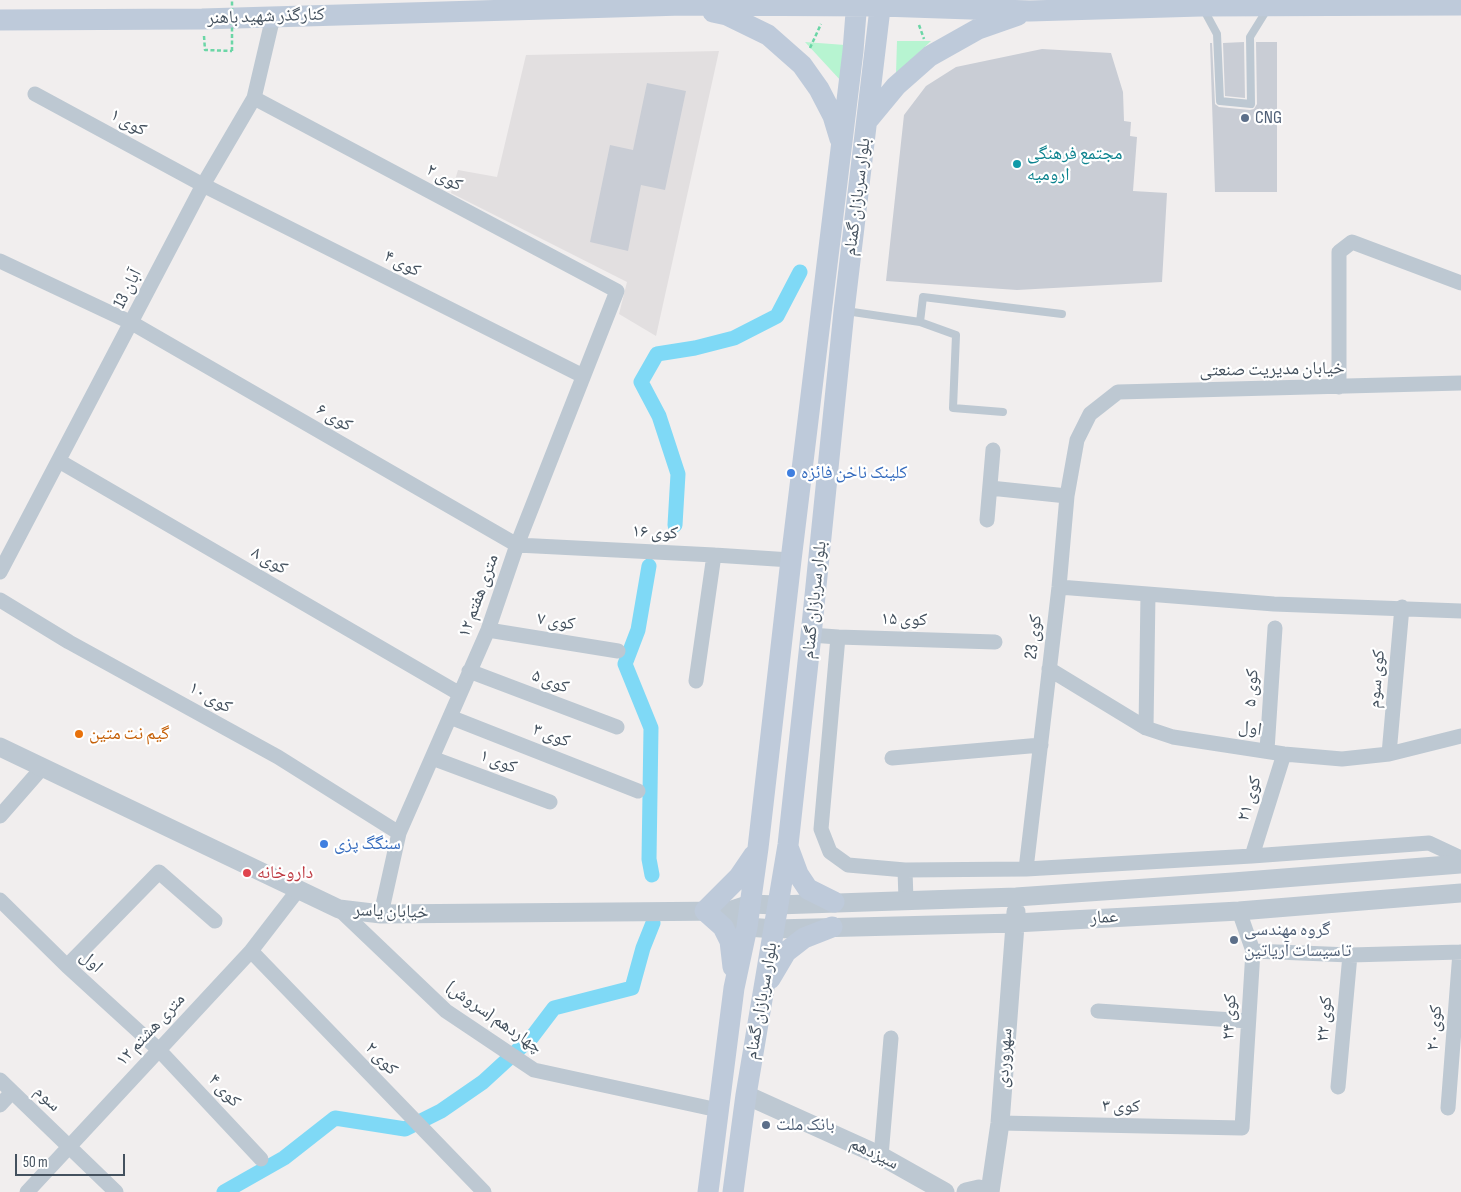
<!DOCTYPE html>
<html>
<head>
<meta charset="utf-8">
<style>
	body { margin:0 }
	#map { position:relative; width:1461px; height:1192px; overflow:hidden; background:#f1eeee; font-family:"Sofia Sans Condensed",sans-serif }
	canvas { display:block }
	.scale { position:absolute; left:15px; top:1154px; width:110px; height:22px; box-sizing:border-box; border:2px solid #44515e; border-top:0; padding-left:6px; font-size:15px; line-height:18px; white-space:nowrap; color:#44515e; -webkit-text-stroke:4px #fff; paint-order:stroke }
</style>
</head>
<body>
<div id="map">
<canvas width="1461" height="1192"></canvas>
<div class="scale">50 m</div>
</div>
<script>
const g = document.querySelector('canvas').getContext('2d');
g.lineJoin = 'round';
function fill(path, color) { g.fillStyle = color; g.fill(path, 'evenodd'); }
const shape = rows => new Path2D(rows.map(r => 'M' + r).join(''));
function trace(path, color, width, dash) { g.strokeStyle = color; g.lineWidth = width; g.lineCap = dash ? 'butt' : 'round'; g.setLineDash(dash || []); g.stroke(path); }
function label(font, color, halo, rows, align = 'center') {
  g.font = font + ' "Sofia Sans Condensed","Noto Naskh Arabic",sans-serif'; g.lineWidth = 4.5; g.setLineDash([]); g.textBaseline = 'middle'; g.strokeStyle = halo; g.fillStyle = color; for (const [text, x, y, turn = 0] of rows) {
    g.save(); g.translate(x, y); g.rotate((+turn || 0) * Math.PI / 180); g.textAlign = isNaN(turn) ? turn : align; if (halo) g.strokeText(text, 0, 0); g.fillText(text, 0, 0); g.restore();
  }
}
fill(shape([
	[719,51,656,336,619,314,627,282,451,193,458,170,497,177,526,55]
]), '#e2dfe0');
fill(shape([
	[897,41,931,41,896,74],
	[805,42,845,45,842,82]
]), '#b7f4d1');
trace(shape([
	[675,525,678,474,659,416,641,382,657,354,695,348,734,338,777,316,800,272],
	[649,566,638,630,625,664,651,728,649,859,652,875],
	[224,1192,284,1158,335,1118,405,1129,441,1111,483,1082,532,1037,554,1008,632,988,643,948,653,923]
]), '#7fd9f6', 15);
fill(shape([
	[1244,42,1245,98,1225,96,1223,43],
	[1256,42,1277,42,1277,192,1215,192,1210,43,1212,43,1215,104,1219,107,1250,110,1254,109,1257,104],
	[1042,49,1111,53,1123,92,1124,121,1131,122,1130,136,1137,137,1133,191,1167,193,1162,282,1017,290,886,281,904,115,926,86,956,67],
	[647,83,686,91,665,190,641,185,628,251,590,242,610,145,633,150]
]), '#c9cdd5');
trace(shape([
	[919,25,924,39],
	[204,36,205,50,232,51],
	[810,48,821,24]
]), '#6bd6a6', 2.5, [4, 2.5]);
trace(shape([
	[1204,10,1217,34,1220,101,1251,104,1250,37,1268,8],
	[846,311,920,322,923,297,1062,314],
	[920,322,956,335,953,408,1003,412]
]), '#bdc8d2', 8);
trace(shape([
	[35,94,203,185,583,376],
	[254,98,617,291,517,545,488,630,399,833,381,914],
	[0,261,132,323,517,545,714,555,791,560],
	[1339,387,1339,252,1352,242,1461,283],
	[59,461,460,694],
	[990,488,1067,496],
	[987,520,993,450],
	[0,572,203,185,254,98,273,17],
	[1059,587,1274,604,1461,611],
	[0,600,69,642,278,757,399,833],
	[488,630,618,651],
	[811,635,838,637,995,642],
	[838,637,821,829,830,852,848,865,905,870,1026,869,1252,856,1429,843,1461,858],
	[1049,669,1146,728,1173,737,1284,754,1342,759,1389,754,1461,736],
	[469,671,617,727],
	[696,681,714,555],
	[450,717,638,791],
	[1146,728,1148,594],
	[1267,750,1275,628],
	[1389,754,1402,607],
	[432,758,550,802],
	[892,758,1041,745],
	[0,816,42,768],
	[1252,856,1284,754],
	[1026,869,1059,587,1067,496,1077,440,1090,414,1118,392,1461,383],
	[905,870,906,900],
	[0,900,67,966,159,1050,261,1159],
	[339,909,446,1011,534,1070,718,1110],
	[251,951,484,1192],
	[1253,951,1350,955,1461,952],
	[67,966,159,872,215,921],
	[1098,1011,1248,1021],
	[0,1080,116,1192],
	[1338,1087,1350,955],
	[0,1105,12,1092],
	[1448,1108,1460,952],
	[1000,1123,1242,1128,1253,951,1239,911],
	[881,1156,891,1038],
	[27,1192,251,951,298,890]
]), '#bdc8d2', 15);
trace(shape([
	[0,747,339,909,381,914,729,911,750,904,777,905,1016,897,1233,882,1461,864],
	[736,917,747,927,775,929,1015,923,1239,911,1461,893],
	[746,1095,881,1156,945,1192],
	[966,1192,979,1189,988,1192],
	[990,1192,1000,1123,1016,912]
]), '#bdc8d2', 19);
trace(shape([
	[713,12,727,15,768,35,802,65,819,89,833,116,840,139],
	[0,20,202,19,683,5,881,6,1030,11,1201,6,1461,5],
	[867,121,896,86,930,56,978,29,1018,15],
	[788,847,798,874,808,889,834,902],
	[733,967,730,941,723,927,705,911,739,877,754,855],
	[770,979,786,952,804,938,832,927],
	[708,1192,734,988,747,927,758,848,791,560,853,51,857,0],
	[733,1192,746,1095,788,845,811,635,844,311,881,0]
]), '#becada', 21);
trace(shape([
	[232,51,232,0]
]), '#6bd6a6', 2.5, [4, 2.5]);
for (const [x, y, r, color] of [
	[1245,118,5,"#5c6f8a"],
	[1017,164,5,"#0f9aa8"],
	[791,473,5,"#3f7fe0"],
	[79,734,5,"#e8710a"],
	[324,844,5,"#3f7fe0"],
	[247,873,5,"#e0444e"],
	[1234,940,5,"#5c6f8a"],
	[766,1125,5,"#5c6f8a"]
]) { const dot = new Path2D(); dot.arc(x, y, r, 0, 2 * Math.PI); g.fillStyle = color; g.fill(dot); trace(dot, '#fff', 2); }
label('18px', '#44515e', '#fff', [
	["کنارگذر شهید باهنر",266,17,-2],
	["کوی ۱",128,123,28],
	["کوی ۲",444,178,28],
	["بلوار سربازان گمنام",858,197,-83],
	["کوی ۴",402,264,27],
	["13 آبان",128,289,-63],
	["خیابان مدیریت صنعتی",1272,370,-1],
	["کوی ۶",334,418,30],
	["کوی ۱۶",655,533,3],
	["کوی ۸",269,561,30],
	["۱۲ متری هفتم",479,596,-70],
	["بلوار سربازان گمنام",815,600,-84],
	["کوی ۱۵",904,620,2],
	["کوی ۷",556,622,9],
	["کوی 23",1034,637,-83],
	["کوی سوم",1377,679,-85],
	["کوی ۵",550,682,21],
	["کوی ۵",1252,688,-86],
	["کوی ۱۰",210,698,29],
	["اول",1250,729,8],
	["کوی ۳",551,736,21],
	["کوی ۱",498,762,21],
	["کوی ۲۱",1250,799,-73],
	["خیابان یاسر",391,912,2],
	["عمار",1104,918,-3],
	["اول",91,962,43],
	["بلوار سربازان گمنام",762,1001,-80],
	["کوی ۲۴",1230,1017,-87],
	["چهاردهم (سروش)",494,1018,35],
	["کوی ۲۲",1325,1019,-85],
	["کوی ۲۰",1435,1028,-85],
	["۱۲ متری هشتم",151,1030,-47],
	["سهروردی",1005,1058,-86],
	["کوی ۲",381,1059,46],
	["کوی ۴",224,1091,47],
	["سوم",47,1099,44],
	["کوی ۳",1121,1107,1],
	["سیزدهم",874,1154,26]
]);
label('18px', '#4e5e75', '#fff', [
	["CNG",1255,118],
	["گروه مهندسی",1244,930],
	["تاسیسات آریاتین",1244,951],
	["بانک ملت",776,1125]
], 'left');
label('18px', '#0d838f', '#fff', [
	["مجتمع فرهنگی",1027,154],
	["ارومیه",1027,175]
], 'left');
label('18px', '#366cbe', '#fff', [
	["کلینک ناخن فائزه",801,473],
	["سنگگ پزی",334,844]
], 'left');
label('18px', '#c56008', '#fff', [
	["گیم نت متین",89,734]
], 'left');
label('18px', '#be3a42', '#fff', [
	["داروخانه",257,873]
], 'left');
</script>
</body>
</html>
